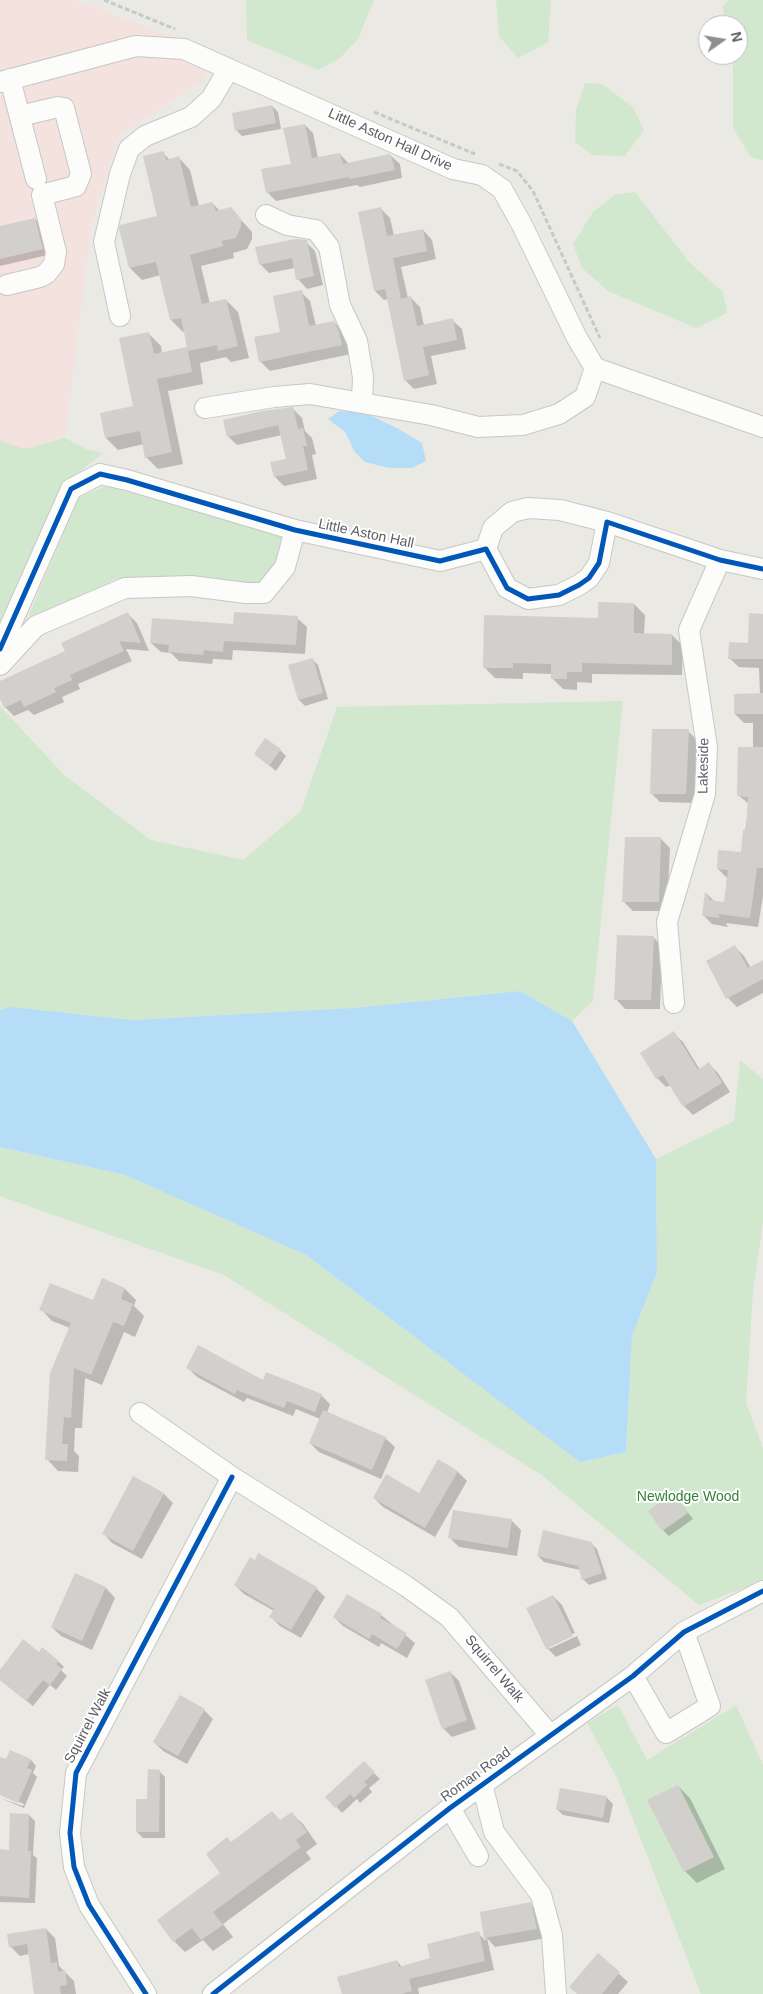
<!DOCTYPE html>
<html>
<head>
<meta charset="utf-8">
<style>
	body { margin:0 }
	#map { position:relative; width:763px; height:1994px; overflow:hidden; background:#eae9e4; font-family:Helvetica,sans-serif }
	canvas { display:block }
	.north { position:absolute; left:698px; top:15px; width:50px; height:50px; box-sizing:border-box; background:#fff; border:1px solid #bdbfc1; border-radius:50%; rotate:77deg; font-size:14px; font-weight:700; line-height:20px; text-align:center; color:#5a5e63 }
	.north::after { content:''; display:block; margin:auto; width:18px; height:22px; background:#8c8f90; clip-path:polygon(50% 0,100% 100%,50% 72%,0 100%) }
</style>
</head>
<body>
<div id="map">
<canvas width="763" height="1994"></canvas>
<div class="north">N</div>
</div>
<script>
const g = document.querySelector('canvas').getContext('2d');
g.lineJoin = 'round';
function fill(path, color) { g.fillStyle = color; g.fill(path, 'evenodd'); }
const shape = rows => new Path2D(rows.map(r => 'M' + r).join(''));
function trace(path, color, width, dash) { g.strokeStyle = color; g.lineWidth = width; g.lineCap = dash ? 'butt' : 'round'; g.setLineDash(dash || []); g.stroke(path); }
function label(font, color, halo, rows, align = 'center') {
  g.font = font + ' Helvetica,sans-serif'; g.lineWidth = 4; g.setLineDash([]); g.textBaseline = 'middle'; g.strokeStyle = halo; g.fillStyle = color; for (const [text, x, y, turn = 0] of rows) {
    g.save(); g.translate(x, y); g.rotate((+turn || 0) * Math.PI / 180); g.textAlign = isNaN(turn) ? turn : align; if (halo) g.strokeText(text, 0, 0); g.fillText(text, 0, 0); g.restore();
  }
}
fill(shape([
	[0,0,74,0,208,50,205,79,118,136,91,227,65,438,25,449,0,441]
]), '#f4e2df');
fill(shape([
	[246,0,374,0,358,39,340,58,318,70,247,40],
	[496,0,551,0,548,42,518,58,499,36],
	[730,0,763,0,763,160,751,157,733,128,733,55,738,55,738,25,728,25,722,7],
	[585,83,602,84,633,107,644,130,625,156,593,155,575,142,576,110],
	[635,192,689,262,723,292,727,313,696,328,608,291,582,268,573,244,593,212,615,195],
	[65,438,86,449,103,453,67,482,7,608,0,629,0,441,25,449],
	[107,486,286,537,273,571,255,587,181,578,116,579,34,618,29,615,79,497],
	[623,701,593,1001,572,1021,520,991,352,1008,133,1020,11,1007,0,1010,0,706,64,775,151,840,243,860,301,811,337,707],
	[740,1060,763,1079,763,1222,753,1291,746,1403,763,1448,763,1581,699,1605,540,1474,224,1275,0,1196,0,1147,125,1175,306,1255,580,1462,626,1452,632,1336,657,1272,656,1159,734,1121],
	[618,1705,647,1760,736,1705,763,1765,763,1994,701,1994,617,1778,587,1723]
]), '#d1e7ce');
fill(shape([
	[339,411,365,413,397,428,422,443,426,461,412,468,389,468,365,462,355,452,345,432,328,419],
	[520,991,572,1021,656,1159,657,1272,632,1336,626,1452,580,1462,306,1255,125,1175,0,1147,0,1010,11,1007,133,1020,352,1008]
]), '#b6ddf7');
fill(shape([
	[272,106,278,112,281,129,242,136,236,130],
	[305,125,313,133,318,158,340,154,349,164,391,156,400,164,402,178,360,187,357,185,276,201,268,193,292,165],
	[163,153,170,160,179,158,190,170,199,206,212,203,220,211,231,209,252,232,252,239,247,249,233,253,234,258,201,266,210,304,226,300,238,312,249,358,231,362,226,357,200,363,203,384,168,391,183,464,158,469,146,457,144,444,118,450,106,438,135,407,149,334,161,346,162,354,189,348,185,331,183,332,171,320,161,275,142,280,130,268,159,216],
	[381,209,390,218,394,236,423,230,432,240,436,259,401,267,408,298,411,298,420,307,424,326,452,320,462,329,466,349,431,356,437,384,414,389,405,380,388,299,384,300,375,291],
	[35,219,41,225,48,255,0,266,0,227],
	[306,242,315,251,323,285,307,289,298,279,295,268,269,273,260,264],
	[301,292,310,301,316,326,334,322,343,331,348,342,351,354,270,371,260,361,282,333],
	[293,409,302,418,305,431,312,438,316,454,312,455,317,479,284,486,275,477,287,460,282,435,237,445,228,436],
	[634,604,645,615,644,635,672,635,683,646,682,675,592,674,592,683,577,682,577,690,563,689,552,678,552,674,523,673,523,679,495,678,484,667],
	[128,614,137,623,149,651,126,649,132,661,78,684,80,689,62,697,64,702,34,715,28,710,14,716,5,707,0,696,0,682,66,652],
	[763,615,763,896,758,927,726,923,728,927,712,924,703,915,706,893,714,901,725,903,727,878,718,869,742,853,749,804,738,795,753,748,753,723,744,723,735,714,760,695,759,668,739,667,729,658,749,644],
	[297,618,307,627,305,654,233,650,232,660,213,659,212,664,179,661,171,653,161,652,151,643,234,625],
	[312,659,318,665,328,699,305,706,299,700],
	[688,731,697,740,695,803,660,802,651,793],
	[280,750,286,756,276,771,255,754],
	[661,839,670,848,667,911,633,911,623,901],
	[653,937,662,946,660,1009,625,1009,616,999],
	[735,947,744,956,751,968,763,961,763,993,737,1007,728,998],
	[673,1033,683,1042,700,1070,709,1064,718,1073,730,1092,693,1115,684,1106,671,1085,666,1087,657,1078],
	[125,1289,136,1300,134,1306,144,1316,135,1337,124,1332,102,1385,85,1378,82,1428,75,1428,74,1451,79,1456,78,1472,58,1471,47,1459,70,1328,52,1321,41,1309,93,1302],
	[188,1368,321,1395,330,1404,327,1413,385,1438,395,1447,381,1479,319,1452,310,1443,320,1419,296,1409,293,1416,247,1398,244,1402,197,1377],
	[439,1461,458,1472,467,1481,435,1537,383,1507,374,1498,419,1494],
	[134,1478,164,1494,173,1503,142,1559,112,1543,103,1533],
	[674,1495,693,1519,669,1536,663,1530],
	[512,1521,521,1530,517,1556,459,1547,450,1538],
	[591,1543,597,1549,607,1579,589,1585,583,1579,580,1570,544,1562,538,1556],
	[255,1562,316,1588,325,1597,301,1638,280,1626,271,1617,274,1611,244,1594,235,1585],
	[75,1575,106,1588,115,1598,92,1650,61,1636,52,1627],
	[553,1596,562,1605,575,1633,549,1646,549,1649,577,1636,581,1645,556,1657,547,1648],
	[381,1615,415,1643,407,1658,381,1643,379,1647,343,1626,334,1617],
	[40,1654,58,1661,64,1667,61,1670,67,1676,56,1690,50,1685,33,1706,0,1680,0,1672],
	[450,1672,459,1681,476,1729,452,1737,443,1728],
	[204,1710,213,1719,187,1764,163,1751,154,1742],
	[11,1752,31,1760,36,1766,33,1773,37,1777,24,1808,0,1798,23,1806,24,1804,0,1794,0,1758,7,1761],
	[364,1763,380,1779,369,1788,372,1792,360,1803,357,1799,342,1813,327,1797],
	[159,1771,165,1777,165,1838,143,1838,137,1832],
	[678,1786,690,1798,725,1869,697,1883,685,1871],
	[561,1789,607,1798,613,1804,609,1823,563,1815,557,1809],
	[272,1812,281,1821,291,1813,303,1824,317,1844,306,1852,311,1859,223,1924,233,1937,213,1951,203,1940,185,1952,174,1941,159,1920,222,1873,232,1843],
	[29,1815,35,1821,33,1855,37,1858,35,1903,0,1902,0,1850,10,1851],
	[530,1904,540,1913,546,1938,495,1947,487,1938,494,1970,418,1988,419,1994,343,1994,397,1961,402,1967,432,1959,478,1933,486,1941,481,1913],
	[46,1929,55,1938,59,1966,74,1981,76,1994,35,1994,29,1954,20,1956,10,1946],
	[598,1955,628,1982,618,1994,578,1994]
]), '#0003');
fill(shape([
	[272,105,276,123,235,131,232,113],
	[305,124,312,158,340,153,343,164,389,154,391,155,395,170,350,179,349,177,266,193,261,169,291,164,283,128],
	[164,151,166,160,179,156,191,207,212,202,216,211,231,207,241,219,241,226,236,238,222,241,223,246,190,255,202,304,226,299,238,346,218,351,217,345,188,351,192,372,157,379,172,452,145,458,140,431,105,438,100,413,133,406,119,338,149,332,154,354,187,347,181,318,170,320,156,262,129,268,119,229,120,225,157,216,143,156],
	[381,207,387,236,423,229,427,251,393,258,401,299,411,296,417,326,453,318,457,340,423,347,429,375,404,381,385,289,374,291,358,212],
	[35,218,43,249,0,259,0,226],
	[296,239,307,240,314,276,296,280,292,258,259,265,255,247],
	[302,290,309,326,334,321,339,332,342,345,259,362,254,337,280,332,273,296],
	[293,407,298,429,303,428,307,446,303,446,308,470,274,477,270,462,286,459,278,425,227,437,223,420,262,411],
	[598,602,634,603,634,633,672,634,672,665,582,663,582,672,567,672,567,679,551,679,551,664,513,663,513,668,483,668,484,615,598,618],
	[128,612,141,643,119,641,124,651,70,675,72,680,54,688,56,692,24,707,21,700,4,708,0,699,0,681,65,651,61,643],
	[234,612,298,616,296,645,224,641,223,652,204,650,203,655,168,652,169,645,150,643,152,618,233,624],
	[749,613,763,614,763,659,728,659,729,642,748,643],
	[313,658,323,693,298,700,288,665],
	[763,693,763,714,734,714,734,694],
	[652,729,689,729,686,794,650,794],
	[265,738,281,749,269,766,254,754],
	[738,747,763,747,763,868,757,868,750,918,718,914,720,918,702,916,705,891,710,900,724,902,728,870,717,869,718,850,741,852,743,830,746,830,748,797,737,796],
	[625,837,661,837,659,902,622,902],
	[617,935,654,936,651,1000,614,1000],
	[735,945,748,968,763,960,763,979,726,999,706,961],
	[674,1031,698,1070,709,1062,722,1083,683,1107,663,1075,656,1079,640,1053],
	[102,1278,125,1288,121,1299,133,1304,124,1326,113,1322,91,1375,74,1368,71,1418,64,1417,62,1444,68,1444,67,1461,45,1460,50,1373,71,1323,39,1310,50,1283,93,1300],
	[198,1345,263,1380,266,1372,322,1394,315,1412,287,1401,284,1408,237,1390,235,1394,186,1368],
	[323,1410,386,1437,372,1470,309,1443],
	[438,1459,458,1471,425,1528,373,1498,386,1474,419,1493],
	[133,1476,164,1493,133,1551,102,1534],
	[674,1493,688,1513,662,1531,648,1511],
	[453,1510,512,1519,508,1548,448,1538],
	[543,1530,592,1542,602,1573,582,1580,578,1566,537,1556],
	[258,1553,317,1587,291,1630,269,1617,274,1609,234,1585,250,1557,255,1560],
	[75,1573,106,1587,82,1641,51,1627],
	[347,1594,382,1614,380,1618,407,1633,397,1649,372,1634,369,1639,333,1617],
	[553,1595,573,1636,546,1649,526,1608],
	[23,1639,39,1652,42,1647,59,1661,56,1664,62,1669,50,1685,43,1680,26,1701,0,1680,0,1670],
	[450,1671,467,1720,442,1729,425,1680],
	[180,1695,205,1709,178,1756,153,1742],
	[10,1750,31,1759,27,1768,32,1770,18,1803,0,1795,0,1757,6,1759],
	[364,1761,375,1772,364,1782,367,1785,354,1798,350,1794,335,1808,325,1797],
	[148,1769,160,1770,159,1832,136,1832,136,1799,147,1799],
	[678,1785,714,1857,684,1872,647,1800],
	[560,1788,607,1796,603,1818,556,1809],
	[272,1811,280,1820,292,1812,307,1832,296,1840,301,1847,213,1912,223,1925,201,1940,192,1928,173,1942,157,1920,220,1873,206,1854,227,1837,231,1842],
	[10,1813,29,1814,28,1851,31,1851,29,1898,0,1896,0,1849,9,1850],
	[531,1902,537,1929,484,1938,480,1912],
	[46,1928,51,1963,57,1962,58,1972,65,1970,67,1985,60,1986,61,1994,34,1994,27,1944,9,1947,7,1934],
	[479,1931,485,1961,409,1979,412,1991,401,1994,342,1994,337,1977,397,1960,399,1967,430,1958,427,1944],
	[598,1953,620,1972,602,1994,577,1994,569,1987]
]), '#d1d0cd');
const minor = shape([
	[10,79,36,179],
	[0,82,136,46,184,49,453,169,482,175,502,189,521,223,577,338,595,368],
	[266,215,287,225,316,230,329,247,340,305,357,341,363,377,362,402],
	[7,285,40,277,47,273,54,264,56,252,42,195,76,186,81,174,64,108,58,107,20,116],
	[120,316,104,242,120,174,129,149,145,136,191,117,211,99,229,69],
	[595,368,763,427],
	[205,408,274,397,310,394,431,415,478,427,523,425,559,414,585,397,595,368],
	[486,549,493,528,512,512,528,508,560,510,607,522],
	[0,649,71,489,100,474,127,480,295,530,440,561,486,549,507,588,528,599,559,595,579,585,589,578,599,563,607,522,720,560,763,569],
	[0,665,36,626,125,588,191,586,246,593,264,593,285,567,295,530],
	[674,1003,667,922,705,794,707,747,689,630,720,560],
	[140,1413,232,1477,406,1586,449,1617,550,1735],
	[633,1676,666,1733,710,1706,684,1632],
	[482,1784,494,1832,541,1895,552,1935,556,1994],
	[450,1808,478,1856],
	[146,1994,89,1905,74,1867,70,1833,76,1773,232,1477],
	[213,1994,450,1808,633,1676,684,1632,763,1591]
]);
trace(minor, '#c7c7c6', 22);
trace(shape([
	[104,0,175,29],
	[374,112,475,154],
	[499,164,517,171,533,191,600,338]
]), '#c4cac7', 3, [5, 2.5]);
trace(minor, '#fcfcfb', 20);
trace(shape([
	[0,649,71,489,100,474,127,480,295,530,440,561,486,549,507,588,528,599,559,595,579,585,589,578,599,563,607,522,720,560,763,569],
	[146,1994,89,1905,74,1867,70,1833,76,1773,232,1477],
	[213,1994,450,1808,633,1676,684,1632,763,1591]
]), '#0057b8', 5);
label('14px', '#5a5e63', '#fff', [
	["Little Aston Hall Drive",390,140,24],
	["Little Aston Hall",366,534,12],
	["Lakeside",704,766,-89],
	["Squirrel Walk",494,1669,50],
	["Squirrel Walk",88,1726,-62],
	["Roman Road",476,1775,-36]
]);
label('14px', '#308332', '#fff', [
	["Newlodge Wood",688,1497]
]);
</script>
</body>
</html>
